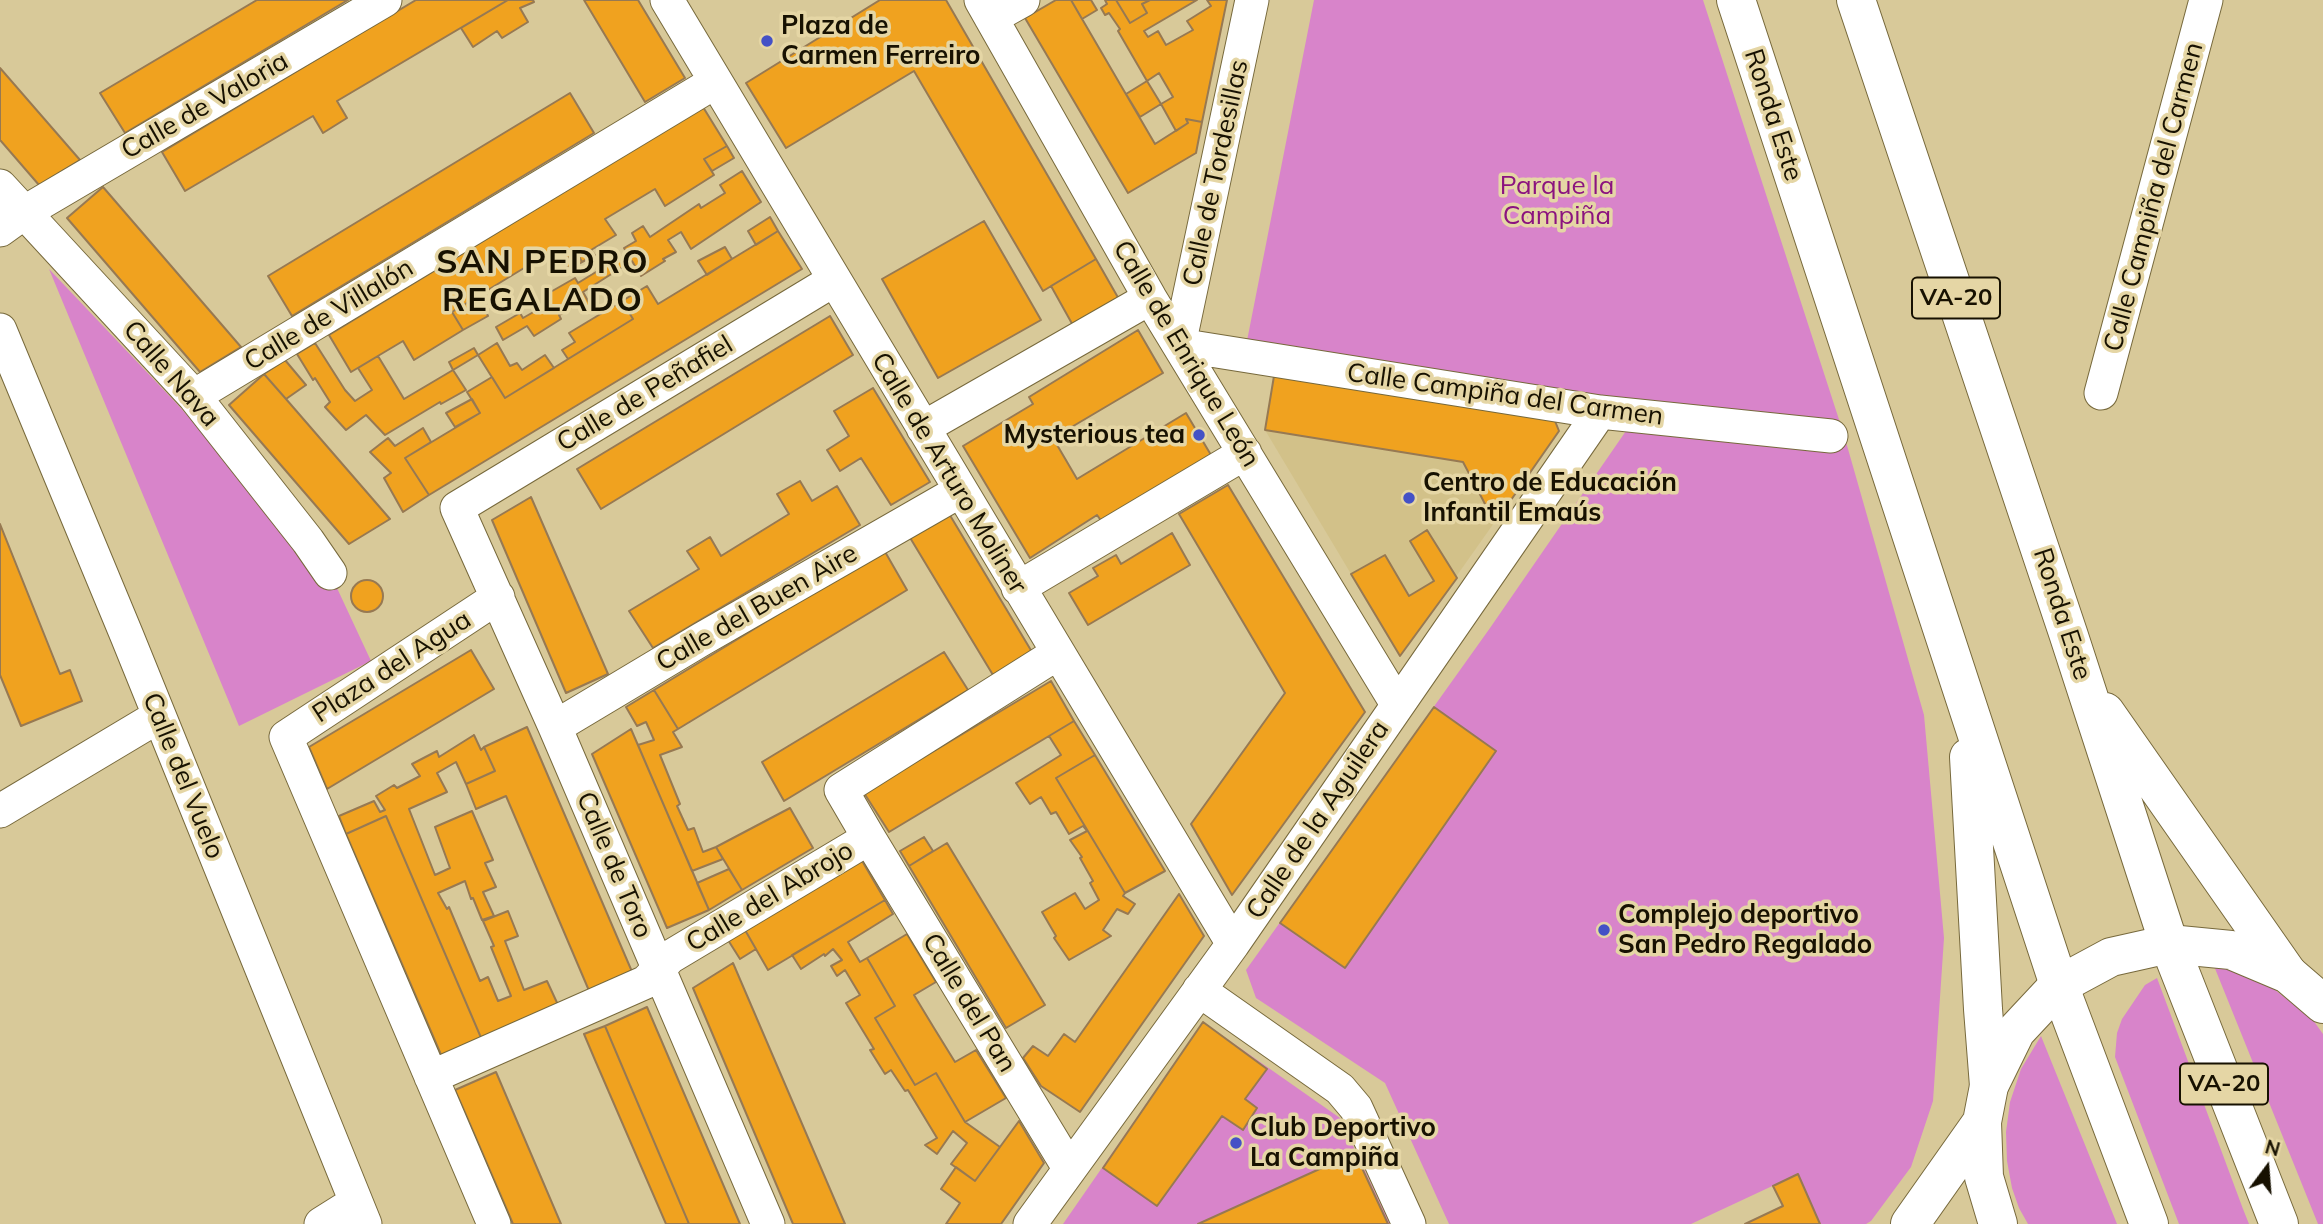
<!DOCTYPE html>
<html>
<head>
<meta charset="utf-8">
<style>
	body { margin:0 }
	#map { position:relative; width:2323px; height:1224px; overflow:hidden; background:#d8c999; font-family:Mulish,sans-serif }
	canvas { display:block }
	.north { position:absolute; left:2232px; top:1133px; width:70px; height:70px; -webkit-text-stroke:5px #e5d6a5; paint-order:stroke; rotate:16deg; font-size:19px; font-weight:700; line-height:28px; text-align:center; color:#171101 }
	.north::after { content:''; display:block; margin:auto; width:24px; height:32px; background:#171101; clip-path:polygon(50% 0,100% 100%,50% 72%,0 100%) }
</style>
</head>
<body>
<div id="map">
<canvas width="2323" height="1224"></canvas>
<div class="north">N</div>
</div>
<script>
const g = document.querySelector('canvas').getContext('2d');
g.lineJoin = 'round';
function fill(path, color) { g.fillStyle = color; g.fill(path, 'evenodd'); }
const shape = rows => new Path2D(rows.map(r => 'M' + r).join(''));
function trace(path, color, width, dash) { g.strokeStyle = color; g.lineWidth = width; g.lineCap = dash ? 'butt' : 'round'; g.setLineDash(dash || []); g.stroke(path); }
function label(font, color, halo, rows, align = 'center') {
  g.font = font + ' Mulish,sans-serif'; g.lineWidth = 7; g.setLineDash([]); g.textBaseline = 'middle'; g.strokeStyle = halo; g.fillStyle = color; for (const [text, x, y, turn = 0] of rows) {
    g.save(); g.translate(x, y); g.rotate((+turn || 0) * Math.PI / 180); g.textAlign = isNaN(turn) ? turn : align; if (halo) g.strokeText(text, 0, 0); g.fillText(text, 0, 0); g.restore();
  }
}
fill(shape([
	[1275,370,1553,416,1559,431,1400,656,1265,430]
]), '#d2c189');
fill(shape([
	[1314,0,1703,0,1844,435,1924,715,1944,938,1933,1101,1911,1167,1871,1221,1866,1224,1820,1224,1798,1174,1691,1224,1449,1224,1385,1083,1256,998,1246,970,1490,628,1637,415,1244,356],
	[49,269,178,405,330,573,371,661,239,726],
	[2214,966,2240,970,2274,989,2313,1020,2323,1034,2323,1224,2318,1224],
	[2157,978,2243,1209,2249,1224,2179,1224,2115,1057,2117,1033,2122,1019,2145,985],
	[1203,1022,1340,1118,1390,1224,1063,1224],
	[2041,1036,2117,1224,2028,1224,2019,1208,2012,1188,2007,1161,2006,1132,2010,1102,2021,1069]
]), '#d884ca');
const building = shape([
	[257,0,348,0,125,133,100,93,257,0],
	[416,0,508,0,337,101,347,118,323,133,313,116,185,191,162,152,416,0],
	[508,0,533,0,534,2,520,8,528,22,502,38,497,31,473,47,461,28,508,0],
	[584,0,638,0,685,78,645,102,584,0],
	[880,0,946,0,1096,259,1043,291,914,71,786,148,746,83,880,0],
	[1056,0,1071,0,1155,144,1188,123,1186,119,1202,122,1196,153,1128,193,1025,18,1056,0],
	[1071,0,1091,0,1097,10,1082,19,1071,0],
	[1105,0,1116,0,1130,23,1147,13,1142,4,1150,0,1197,0,1144,31,1148,37,1158,31,1166,45,1193,30,1187,21,1211,6,1207,0,1227,0,1202,122,1186,119,1188,123,1176,131,1161,104,1173,97,1159,73,1147,81,1118,31,1120,29,1109,13,1105,15,1101,8,1107,4,1105,0],
	[1116,0,1150,0,1142,4,1147,13,1130,23,1116,0],
	[0,68,80,160,39,185,0,140,0,68],
	[1147,81,1161,104,1140,117,1126,94,1147,81],
	[570,93,594,133,292,316,268,276,570,93],
	[703,107,727,146,704,159,714,175,665,206,655,189,605,219,616,235,591,250,595,255,582,262,577,253,564,260,557,248,478,296,452,312,463,330,414,360,403,341,351,372,329,335,703,107],
	[727,146,734,158,712,171,704,159,727,146],
	[742,171,761,202,691,249,681,232,668,240,676,252,663,259,665,261,641,276,632,261,583,292,591,306,582,311,578,304,570,308,566,302,561,305,565,312,559,315,561,319,534,336,527,326,503,340,496,327,520,313,523,318,551,302,547,294,575,278,578,283,627,253,624,248,636,241,632,233,643,226,650,237,699,204,701,208,725,193,720,185,742,171],
	[103,187,241,347,200,372,67,218,103,187],
	[770,217,778,231,756,245,748,231,770,217],
	[984,221,1041,320,938,378,882,279,984,221],
	[778,231,802,269,429,495,405,458,480,413,467,392,492,377,505,398,633,319,622,301,647,286,658,304,778,231],
	[725,247,732,259,707,275,698,261,725,247],
	[577,253,582,262,569,269,564,260,577,253],
	[1096,259,1120,301,1075,329,1051,286,1096,259],
	[478,296,488,316,463,330,452,312,478,296],
	[622,301,633,319,568,359,562,350,575,342,569,333,622,301],
	[830,316,853,355,601,509,577,469,830,316],
	[1138,330,1163,373,1053,438,1077,479,1186,413,1211,455,1102,522,1097,515,1030,558,963,446,1033,404,1029,397,1138,330],
	[315,343,345,390,355,401,372,390,358,368,378,356,404,399,453,370,466,390,441,404,440,402,385,435,366,415,346,430,325,407,330,402,315,378,313,380,297,354,315,343],
	[497,343,510,366,517,363,522,370,545,355,554,368,505,398,478,355,497,343],
	[474,348,478,355,453,370,449,362,474,348],
	[285,360,306,385,286,399,264,374,285,360],
	[1275,370,1553,416,1559,431,1495,523,1463,462,1265,430,1275,370],
	[264,374,286,399,390,519,349,544,229,405,264,374],
	[873,388,930,482,891,505,861,458,840,471,827,450,849,436,834,411,873,388],
	[472,399,480,413,455,427,446,413,472,399],
	[423,428,431,442,405,458,429,495,403,512,384,478,391,473,370,452,388,438,395,446,423,428],
	[800,481,812,501,837,486,860,525,653,648,629,611,699,569,687,551,710,537,721,556,789,514,777,494,800,481],
	[1228,485,1365,712,1232,895,1191,824,1285,693,1179,514,1228,485],
	[531,497,608,674,566,693,492,520,531,497],
	[948,512,1032,652,993,675,909,536,948,512],
	[0,524,60,674,70,670,82,701,21,726,0,675,0,524],
	[1427,530,1457,578,1400,656,1351,574,1385,555,1409,596,1434,581,1410,541,1427,530],
	[1172,533,1190,565,1088,625,1069,593,1098,576,1093,568,1116,555,1121,564,1172,533],
	[884,550,907,590,678,729,654,690,884,550],
	'351 596a16 16 0 1 1 32 0a16 16 0 1 1-32 0Z',
	[471,650,494,689,327,789,309,747,471,650],
	[944,652,968,690,784,801,762,762,944,652],
	[1051,681,1074,721,889,832,864,793,1051,681],
	[654,690,678,729,673,732,682,747,660,755,680,804,677,806,688,830,694,828,703,852,716,847,723,859,692,871,638,745,654,740,646,722,637,726,626,707,654,690],
	[1434,707,1496,751,1345,968,1280,923,1434,707],
	[1074,721,1095,755,1056,778,1125,893,1123,896,1135,904,1128,914,1117,909,1103,930,1111,936,1069,960,1054,938,1056,936,1042,912,1075,893,1085,909,1099,900,1090,883,1093,881,1080,858,1082,857,1070,840,1087,831,1083,826,1069,834,1056,812,1051,814,1041,797,1030,804,1016,783,1061,755,1049,736,1074,721],
	[527,727,633,974,590,993,506,796,476,809,466,784,495,771,484,747,527,727],
	[631,729,709,910,667,928,592,754,631,729],
	[474,735,481,750,484,747,495,771,466,784,456,762,437,773,447,792,409,809,435,875,450,868,435,827,472,811,493,860,485,863,496,887,483,892,494,916,482,920,473,898,471,899,465,881,438,893,447,909,449,907,480,981,488,977,498,1001,511,996,491,947,494,946,483,921,508,911,518,936,505,941,524,990,547,981,559,1007,482,1040,386,816,346,834,339,816,374,801,380,812,385,810,376,796,394,785,397,788,420,776,412,764,437,751,439,757,474,735],
	[1095,755,1165,871,1125,893,1056,778,1095,755],
	[790,808,813,848,742,890,716,847,790,808],
	[386,816,482,1040,442,1057,346,834,386,816],
	[924,837,933,851,909,866,900,851,924,837],
	[947,843,1045,1005,1006,1028,909,866,947,843],
	[861,859,885,900,768,970,745,930,861,859],
	[729,869,742,890,709,910,697,883,729,869],
	[1179,894,1204,936,1080,1112,1041,1086,1023,1058,1033,1046,1048,1056,1064,1034,1075,1042,1179,894],
	[885,900,893,914,848,942,860,962,867,958,895,1006,875,1018,915,1085,936,1073,965,1122,1000,1147,975,1181,951,1164,967,1143,953,1131,937,1154,925,1145,937,1138,908,1090,905,1091,891,1070,885,1074,870,1050,874,1049,846,1003,860,995,845,970,837,976,831,966,842,960,833,949,825,956,824,954,801,969,792,955,885,900],
	[745,930,756,949,740,959,728,940,745,930],
	[907,934,936,982,914,995,934,1028,955,1062,976,1050,1006,1098,965,1122,936,1073,915,1085,875,1018,895,1006,867,958,907,934],
	[733,963,845,1224,793,1224,785,1205,693,988,733,963],
	[647,1007,740,1224,689,1224,605,1026,647,1007],
	[1203,1022,1267,1069,1245,1099,1257,1108,1243,1130,1222,1116,1157,1206,1103,1168,1203,1022],
	[605,1026,689,1224,666,1224,595,1060,584,1034,605,1026],
	[496,1072,561,1224,513,1224,463,1108,455,1090,496,1072],
	[1019,1121,1044,1163,1001,1224,946,1224,960,1203,941,1189,956,1167,975,1181,1019,1121],
	[1355,1153,1388,1224,1198,1224,1355,1153],
	[1798,1174,1820,1224,1745,1224,1783,1206,1773,1186,1798,1174]
]);
fill(building, '#f0a21f');
trace(building, '#977952', 2);
const street = shape([
	[667,0,1233,944],
	[981,0,1150,298,1397,704],
	[1252,0,1179,345,1600,412,1831,436],
	[991,18,1023,0],
	[0,186,194,396,308,541,330,573],
	[0,230,25,212,385,0],
	[0,330,127,636,365,1224],
	[2101,393,2206,0],
	[194,396,715,82],
	[923,428,1150,298],
	[1018,588,1245,453],
	[555,727,702,639,960,491],
	[0,811,159,716],
	[869,838,1069,1168],
	[1199,990,1340,1089,1356,1108,1409,1224],
	[431,1077,646,982,670,957,869,838,841,790,1058,653],
	[321,1224,356,1202],
	[494,1224,286,737,498,597],
	[768,1224,555,727,457,508,834,280],
	[1030,1224,1233,944,1600,412]
]);
const secondary = shape([
	[1910,1224,1982,1122],
	[1998,1224,1984,1177,1982,1122,1989,1086,2016,1031,2059,985,2111,957,2169,944,2231,950,2288,974,2323,1004]
]);
const highway = shape([
	[1736,0,2059,985,2149,1224],
	[1856,0,2068,633,2169,944,2279,1224],
	[2105,712,2288,974],
	[1969,757,1983,1009,1989,1086]
]);
trace(street, '#77693c', 35);
trace(secondary, '#77693c', 40);
trace(highway, '#77693c', 40);
trace(street, '#fff', 33);
trace(secondary, '#fff', 38);
trace(highway, '#fff', 38);
for (const [x, y, r, color] of [
	[767,41,7,"#4451c6"],
	[1199,435,7,"#4451c6"],
	[1409,498,7,"#4451c6"],
	[1604,930,7,"#4451c6"],
	[1236,1143,7,"#4451c6"]
]) { const dot = new Path2D(); dot.arc(x, y, r, 0, 2 * Math.PI); g.fillStyle = color; g.fill(dot); trace(dot, '#e5d6a5', 2.5); }
for (const [x, y, w] of [
	[1956,298,88],
	[2224,1084,88]
]) { const box = new Path2D(); box.roundRect(x - w / 2, y - 20.5, w, 41, 5); g.fillStyle = '#e5d6a5'; g.fill(box); trace(box, '#171101', 2); }
label('bold 24px', '#171101', null, [
	["VA-20",1956,298],
	["VA-20",2224,1084]
]);
label('bold 26px', '#171101', '#e5d6a5', [
	["Plaza de",781,26],
	["Carmen Ferreiro",781,56],
	["Mysterious tea",1185,435,"right"],
	["Centro de Educación",1423,483],
	["Infantil Emaús",1423,513],
	["Complejo deportivo",1618,915],
	["San Pedro Regalado",1618,945],
	["Club Deportivo",1250,1128],
	["La Campiña",1250,1158]
], 'left');
label('26px', '#171101', '#e5d6a5', [
	["Calle de Valoria",205,106,-30],
	["Ronda Este",1773,115,72],
	["Calle de Tordesillas",1216,173,-78],
	["Calle Campiña del Carmen",2154,197,-75],
	["Calle de Villalón",329,315,-31],
	["Calle de Enrique León",1186,354,59],
	["Calle Nava",171,374,49],
	["Calle de Peñafiel",645,394,-31],
	["Calle Campiña del Carmen",1505,395,8],
	["Calle de Arturo Moliner",949,473,59],
	["Calle del Buen Aire",757,608,-30],
	["Ronda Este",2062,614,72],
	["Plaza del Agua",392,667,-33],
	["Calle del Vuelo",183,776,68],
	["Calle de la Aguilera",1318,820,-56],
	["Calle de Toro",614,865,67],
	["Calle del Abrojo",770,897,-31],
	["Calle del Pan",969,1003,59]
]);
label('26px', '#8b137f', '#e5d6a5', [
	["Parque la",1557,186],
	["Campiña",1557,216]
]);
g.letterSpacing = '2px';
label('bold 33px', '#171101', '#e5d6a5', [
	["SAN PEDRO",543,263],
	["REGALADO",543,301]
]);
g.letterSpacing = '0px';
</script>
</body>
</html>
